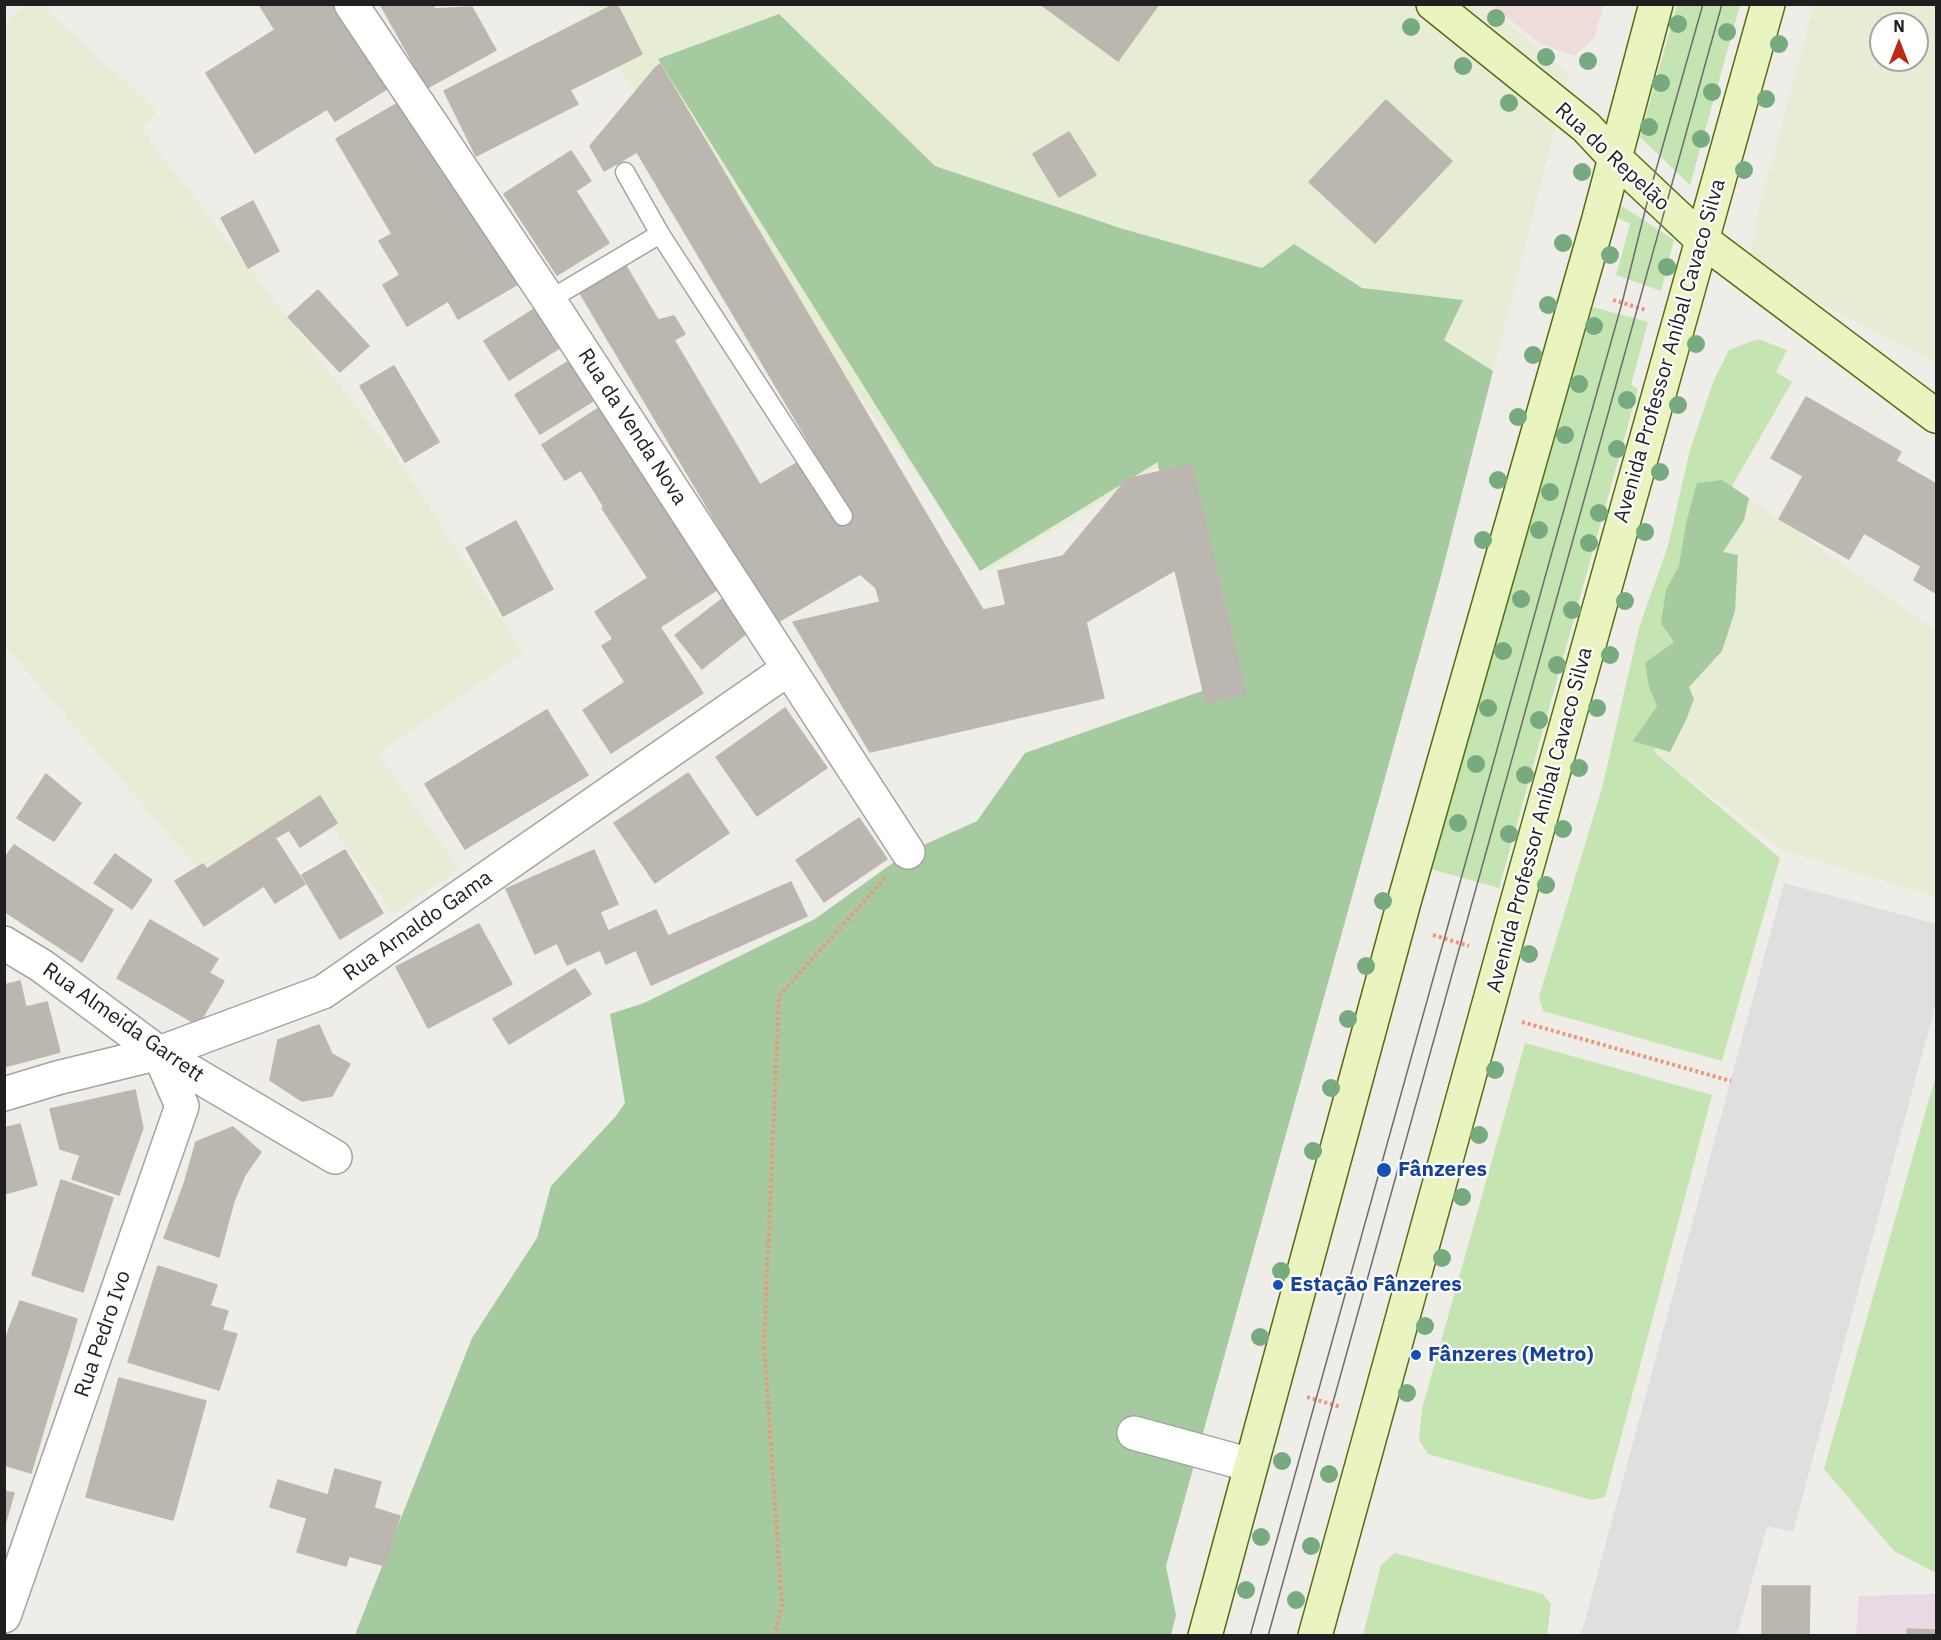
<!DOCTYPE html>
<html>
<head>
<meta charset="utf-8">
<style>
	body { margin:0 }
	#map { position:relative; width:1941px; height:1640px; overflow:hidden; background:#efede7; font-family:"IBM Plex Sans",sans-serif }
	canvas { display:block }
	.frame { position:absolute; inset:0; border:6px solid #1f1f1f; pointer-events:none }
	.north { position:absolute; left:1869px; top:12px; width:60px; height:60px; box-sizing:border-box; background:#fff; border:2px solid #a5a5a5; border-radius:50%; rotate:0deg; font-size:16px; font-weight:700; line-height:24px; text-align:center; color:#1f1f1f }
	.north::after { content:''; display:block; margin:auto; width:21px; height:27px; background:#bb2a14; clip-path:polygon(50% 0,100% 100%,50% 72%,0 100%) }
</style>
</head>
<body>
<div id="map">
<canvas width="1941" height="1640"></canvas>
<div class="frame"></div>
<div class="north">N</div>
</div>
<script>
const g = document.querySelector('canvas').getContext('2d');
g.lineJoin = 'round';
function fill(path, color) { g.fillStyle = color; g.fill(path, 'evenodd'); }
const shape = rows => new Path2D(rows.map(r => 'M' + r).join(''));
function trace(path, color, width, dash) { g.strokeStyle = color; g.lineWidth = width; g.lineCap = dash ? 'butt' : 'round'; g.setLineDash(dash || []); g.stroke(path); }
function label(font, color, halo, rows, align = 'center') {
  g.font = font + ' "IBM Plex Sans",sans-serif'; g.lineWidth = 4.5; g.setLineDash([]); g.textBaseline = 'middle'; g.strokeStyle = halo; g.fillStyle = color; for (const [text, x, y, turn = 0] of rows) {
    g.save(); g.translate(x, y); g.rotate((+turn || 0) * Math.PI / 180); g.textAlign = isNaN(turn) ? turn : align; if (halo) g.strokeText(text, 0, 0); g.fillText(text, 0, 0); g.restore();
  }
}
fill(shape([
	[1491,5,1604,5,1594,38,1574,56,1541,44]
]), '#eedcd8');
fill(shape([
	[1936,1594,1936,1635,1856,1636,1859,1596]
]), '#e8d9e3');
fill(shape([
	[24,5,41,5,157,111,142,130,405,469,523,653,378,753,459,869,393,914,313,799,203,874,5,646,4,26],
	[589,5,1486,5,1569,74,1493,371,1294,244,1158,347,1158,467,988,571,592,32],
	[1814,5,1936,5,1936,363,1776,281,1749,258,1757,230,1754,228],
	[1881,24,1917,24,1917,60,1881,60],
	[1732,486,1936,631,1936,897,1781,849,1654,753]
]), '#e7ecd4');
fill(shape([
	[1677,5,1740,5,1690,185,1640,137],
	[1622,206,1674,240,1661,291,1616,275,1630,224,1617,217],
	[1593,307,1648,322,1631,385,1638,389,1499,888,1431,869],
	[1758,339,1787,350,1776,372,1792,382,1732,486,1654,752,1780,858,1722,1061,1543,1011,1539,997,1602,788,1639,628,1668,546,1690,450,1714,380,1729,350],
	[1525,1043,1712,1095,1605,1497,1592,1500,1428,1454,1419,1440,1422,1409],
	[1936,1075,1936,1573,1894,1551,1824,1469],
	[1395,1553,1543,1594,1551,1604,1547,1635,1363,1635,1381,1565]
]), '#c4e4b2');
fill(shape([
	[779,14,935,166,1123,229,1262,268,1294,244,1362,288,1463,300,1444,340,1493,371,1441,576,1166,1566,1176,1615,1171,1635,356,1636,356,1632,472,1338,537,1238,551,1186,616,1116,625,1103,610,1014,644,1003,815,919,908,852,977,821,1025,753,1242,677,1158,467,1158,462,980,571,658,59],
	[1722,480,1749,498,1744,520,1723,552,1738,555,1735,611,1722,651,1689,687,1694,699,1686,720,1670,752,1633,741,1657,706,1649,687,1645,663,1674,642,1661,623,1666,590,1679,566,1686,523,1697,483]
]), '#a6caa0');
fill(shape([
	[1784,883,1936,924,1936,1003,1793,1532,1767,1526,1737,1635,1581,1635]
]), '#dfdfdf');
const building = shape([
	[259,4,339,4,390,87,335,121,327,109,255,153,206,73,275,30,259,4],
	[380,4,438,4,431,9,472,7,496,50,427,88,380,4],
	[615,4,617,4,642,54,570,90,578,104,476,156,444,91,615,4],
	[1040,4,1159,4,1118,61,1040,4],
	[660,64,983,610,1006,605,998,571,1063,556,1127,479,1192,464,1246,694,1206,703,1175,570,1086,622,1104,698,870,752,793,622,880,602,876,588,860,574,776,623,580,293,626,266,658,320,674,316,685,334,674,340,760,485,802,460,836,488,637,152,604,171,590,146,656,67,660,64],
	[405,99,523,281,458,319,448,301,407,326,383,285,400,275,379,241,392,234,336,139,405,99],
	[1386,100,1452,161,1375,243,1309,182,1386,100],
	[1069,132,1096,175,1059,197,1033,154,1069,132],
	[571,151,591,181,576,191,609,243,557,275,504,194,571,151],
	[253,201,279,251,248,268,221,218,253,201],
	[318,290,369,346,340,372,288,317,318,290],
	[539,306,564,345,509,380,484,341,539,306],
	[574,358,599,397,540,434,515,395,574,358],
	[394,366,439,442,405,462,360,386,394,366],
	[1806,397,1901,452,1896,461,1936,484,1936,593,1914,580,1921,566,1864,533,1849,559,1779,519,1803,476,1771,458,1806,397],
	[605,404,724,585,660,627,703,693,611,753,583,710,625,682,602,646,613,639,595,612,648,578,602,508,604,507,581,470,565,480,542,445,605,404],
	[516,521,553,589,503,616,466,548,516,521],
	[726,596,752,629,702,669,675,635,726,596],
	[785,708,827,768,757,816,716,757,785,708],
	[547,710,588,775,465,849,425,784,547,710],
	[688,773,729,833,655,883,614,823,688,773],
	[46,774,81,803,54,841,17,818,46,774],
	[320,796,337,823,300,847,289,830,275,838,305,884,275,903,264,886,204,926,175,881,203,864,207,869,320,796],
	[859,818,887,859,824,902,796,860,859,818],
	[14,845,113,910,82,962,4,911,4,859,14,845],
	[345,850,383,913,340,939,302,875,345,850],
	[594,850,618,904,600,912,608,931,656,910,668,936,791,882,807,916,651,985,636,950,606,964,600,950,567,965,557,943,535,954,506,889,594,850],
	[115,854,152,880,132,909,94,883,115,854],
	[150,920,218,959,209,973,224,981,198,1025,117,978,150,920],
	[479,924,512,984,428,1028,396,967,479,924],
	[575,969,591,994,509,1044,493,1019,575,969],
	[20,981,26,1007,47,1002,60,1052,4,1067,4,985,20,981],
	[319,1025,332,1054,350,1064,332,1096,302,1101,270,1080,278,1040,319,1025],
	[135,1090,143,1128,119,1195,72,1179,80,1155,60,1149,50,1109,135,1090],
	[20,1124,37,1185,4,1194,4,1128,20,1124],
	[233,1127,261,1152,245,1175,234,1201,184,1184,196,1142,233,1127],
	[61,1180,113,1198,83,1292,32,1275,61,1180],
	[184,1184,234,1201,219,1257,164,1238,184,1184],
	[158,1266,217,1285,210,1306,228,1311,222,1330,237,1334,219,1390,128,1362,158,1266],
	[20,1301,77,1319,69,1348,9,1329,20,1301],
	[9,1329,69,1348,60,1376,4,1358,4,1343,9,1329],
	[5,1358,60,1376,44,1429,4,1419,5,1358],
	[119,1378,206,1401,173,1520,86,1497,119,1378],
	[4,1419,44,1429,31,1473,4,1465,4,1419],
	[335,1469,381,1482,374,1508,400,1516,385,1566,349,1556,346,1566,297,1552,307,1518,270,1507,278,1480,328,1495,335,1469],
	[4,1491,14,1493,4,1528,4,1491],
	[1762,1586,1810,1586,1809,1636,1762,1636,1762,1586],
	[1907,1629,1936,1630,1936,1636,1907,1636,1907,1629]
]);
fill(building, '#bcb6b0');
trace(building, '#bfb7aa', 1.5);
const lane = shape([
	[625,172,660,234,843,516],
	[549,300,660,234]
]);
const street = shape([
	[351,4,549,300,908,852],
	[4,943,42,966,159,1053,335,1157],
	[4,1094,57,1078,159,1053,323,992,788,669],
	[1134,1433,1251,1465],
	[4,1616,182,1106,159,1053]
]);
const secondary = shape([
	[1433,4,1586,127,1614,157,1701,239,1936,416],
	[1205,1636,1404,902,1598,222,1656,4],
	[1315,1636,1509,931,1768,4]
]);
trace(lane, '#a3a3a3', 21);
trace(street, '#a3a3a3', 36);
trace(secondary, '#566d10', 36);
trace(shape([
	[1613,300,1646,310],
	[1433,935,1469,946],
	[1522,1022,1731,1081],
	[1307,1397,1341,1407],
	[774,1636,782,1606,764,1345,779,996,885,878]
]), '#ec967a', 4, [3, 3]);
trace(lane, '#fff', 18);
trace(street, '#fff', 33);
trace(secondary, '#eaf4c0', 33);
trace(shape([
	[1250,1636,1554,545,1622,303,1650,191,1703,4],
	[1268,1636,1722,4]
]), '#6d6d6d', 1.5);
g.fillStyle = '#78aa80';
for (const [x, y] of [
	[1496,18],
	[1678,24],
	[1411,27],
	[1727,32],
	[1779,44],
	[1546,57],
	[1588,61],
	[1463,66],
	[1661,83],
	[1712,92],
	[1766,99],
	[1509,103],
	[1649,127],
	[1701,139],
	[1744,170],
	[1582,172],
	[1563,243],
	[1610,255],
	[1667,267],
	[1548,305],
	[1594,326],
	[1696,344],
	[1533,355],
	[1579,384],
	[1627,400],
	[1678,405],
	[1518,417],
	[1565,435],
	[1617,449],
	[1660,472],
	[1498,480],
	[1550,492],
	[1599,513],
	[1539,530],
	[1645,532],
	[1483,540],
	[1589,543],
	[1521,599],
	[1625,601],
	[1572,610],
	[1503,651],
	[1610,655],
	[1557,665],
	[1488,708],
	[1597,708],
	[1539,720],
	[1476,764],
	[1579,768],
	[1525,775],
	[1458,823],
	[1563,829],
	[1509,834],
	[1546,885],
	[1383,901],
	[1529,954],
	[1366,966],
	[1348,1019],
	[1495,1070],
	[1331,1088],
	[1479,1135],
	[1313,1151],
	[1462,1197],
	[1442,1258],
	[1281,1271],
	[1425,1326],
	[1260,1337],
	[1407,1393],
	[1282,1461],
	[1329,1474],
	[1261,1537],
	[1311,1546],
	[1246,1590],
	[1296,1600]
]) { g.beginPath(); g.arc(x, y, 9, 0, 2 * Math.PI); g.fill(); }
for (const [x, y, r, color] of [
	[1384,1170,8,"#1a4fb4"],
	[1278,1285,6,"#1a4fb4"],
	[1416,1355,6,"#1a4fb4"]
]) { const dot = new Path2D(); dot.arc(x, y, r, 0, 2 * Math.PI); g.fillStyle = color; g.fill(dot); trace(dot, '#fff', 2); }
label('21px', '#1f1f1f', '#fff', [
	["Rua do Repelão",1612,157,43],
	["Avenida Professor Aníbal Cavaco Silva",1670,351,-74],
	["Rua da Venda Nova",632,427,57],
	["Avenida Professor Aníbal Cavaco Silva",1540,820,-75],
	["Rua Arnaldo Gama",418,926,-35],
	["Rua Almeida Garrett",123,1023,35],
	["Rua Pedro Ivo",103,1334,-71]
]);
label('bold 21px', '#164399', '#fff', [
	["Fânzeres",1398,1170],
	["Estação Fânzeres",1290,1285],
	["Fânzeres (Metro)",1428,1355]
], 'left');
</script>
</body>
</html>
